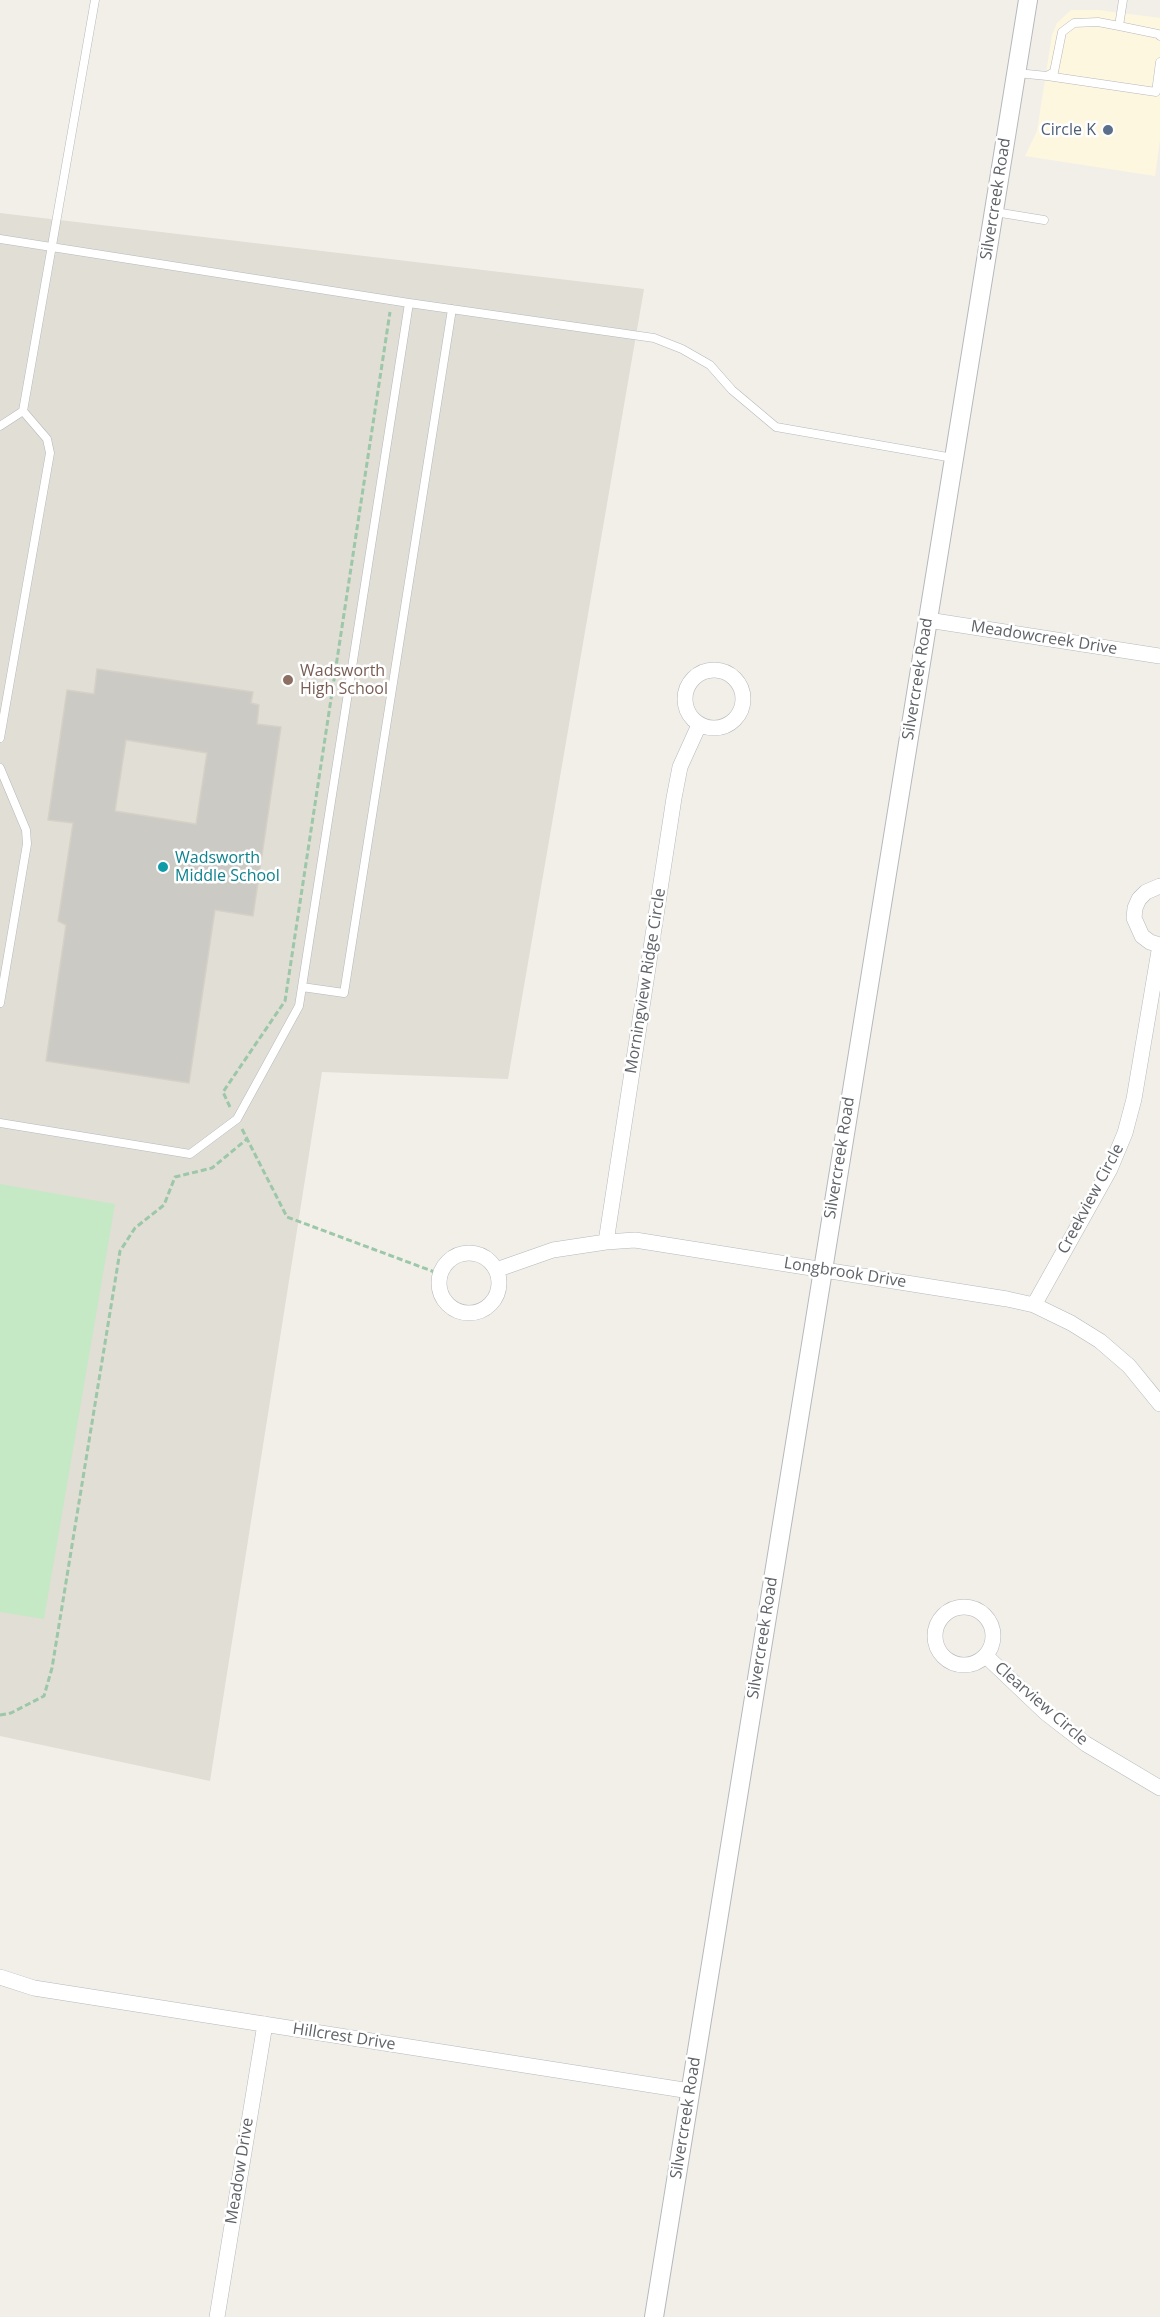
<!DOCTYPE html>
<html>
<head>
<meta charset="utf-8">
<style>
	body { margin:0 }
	canvas { display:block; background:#f1efe8 }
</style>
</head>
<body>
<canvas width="1160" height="2317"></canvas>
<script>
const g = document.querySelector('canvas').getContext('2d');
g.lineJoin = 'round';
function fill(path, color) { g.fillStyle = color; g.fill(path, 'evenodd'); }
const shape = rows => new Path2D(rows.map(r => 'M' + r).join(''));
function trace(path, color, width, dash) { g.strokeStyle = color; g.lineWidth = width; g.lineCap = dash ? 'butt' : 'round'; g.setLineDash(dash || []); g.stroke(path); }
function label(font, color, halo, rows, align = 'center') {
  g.font = font + ' "Open Sans",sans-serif'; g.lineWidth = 5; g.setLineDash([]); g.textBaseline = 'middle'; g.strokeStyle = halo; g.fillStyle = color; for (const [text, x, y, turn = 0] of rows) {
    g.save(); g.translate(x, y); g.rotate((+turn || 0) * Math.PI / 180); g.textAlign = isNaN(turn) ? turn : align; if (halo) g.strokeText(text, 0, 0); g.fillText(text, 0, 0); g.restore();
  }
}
fill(shape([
	[1071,10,1098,10,1160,18,1160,140,1155,176,1025,156,1037,131,1052,35,1057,23]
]), '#fef7e0');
fill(shape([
	[0,213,644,289,508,1079,322,1072,210,1781,0,1736]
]), '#e1ded6');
fill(shape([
	[0,1184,115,1204,44,1619,0,1612]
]), '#c5e8c5');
const building = shape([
	[97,669,253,692,251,703,259,705,257,724,281,727,253,916,215,910,189,1083,46,1061,66,925,58,921,73,823,48,820,67,690,94,694,97,669],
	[126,740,207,753,196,824,115,811,126,740]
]);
fill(building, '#cccac5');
trace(building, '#d6d1c6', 1.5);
const service = shape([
	[1119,26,1158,34,1160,36],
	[1017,73,1047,76,1054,72,1062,32,1074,23,1098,22,1119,26,1123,0],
	[1047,76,1156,92,1160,62],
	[995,212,1044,220],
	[0,239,409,303,654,338,682,349,710,365,732,390,776,427,953,458],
	[0,426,23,411,95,0],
	[0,738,50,453,47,439,23,411],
	[0,768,26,830,27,844,0,1003],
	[302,987,344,993,452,309],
	[0,1123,190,1154,237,1119,299,1006,409,303]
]);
const minor = shape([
	[928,620,1160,656],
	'685 699a29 29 0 1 1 58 0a29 29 0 1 1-58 0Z',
	[1160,886,1146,892,1139,899,1135,908,1134,918,1142,936,1150,942,1160,945],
	[606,1242,674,798,680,767,699,725],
	'439 1283a30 30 0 1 1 60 0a30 30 0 1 1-60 0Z',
	[496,1270,553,1250,606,1242,635,1240,1007,1299,1034,1305,1071,1323,1100,1341,1129,1366,1160,1404],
	[1034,1305,1110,1169,1125,1133,1134,1099,1160,945],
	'935 1636a29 29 0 1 1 58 0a29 29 0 1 1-58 0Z',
	[986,1656,1046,1713,1086,1744,1160,1788],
	[0,1977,34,1988,690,2091],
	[217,2317,265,2024]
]);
const tertiary = shape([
	[654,2317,1028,0]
]);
trace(service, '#b5b8bc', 9);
trace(minor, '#b5b8bc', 16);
trace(tertiary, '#b5b8bc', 20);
trace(shape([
	[230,1107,223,1092,285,1001,390,312],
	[242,1129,287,1217,440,1274],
	[0,1715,11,1713,44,1696,52,1668,120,1251,135,1228,164,1205,175,1177,212,1168,247,1139]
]), '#9cc7a9', 3, [6, 3]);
trace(service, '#fff', 8);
trace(minor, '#fff', 15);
trace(tertiary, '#fff', 18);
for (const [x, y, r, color] of [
	[1108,130,6,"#5c6f8a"],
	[288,680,6,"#8d6e63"],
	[163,867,6,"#0f9aa8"]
]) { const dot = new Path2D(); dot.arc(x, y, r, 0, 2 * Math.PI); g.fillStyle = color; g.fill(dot); trace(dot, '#fff', 2); }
label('16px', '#4e5e75', '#fff', [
	["Circle K",1096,130]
], 'right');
label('16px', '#5f6368', '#fff', [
	["Silvercreek Road",996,199,-81],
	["Meadowcreek Drive",1044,638,9],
	["Silvercreek Road",918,679,-81],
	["Morningview Ridge Circle",646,981,-81],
	["Silvercreek Road",840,1158,-81],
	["Creekview Circle",1091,1199,-62],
	["Longbrook Drive",845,1273,9],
	["Silvercreek Road",763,1638,-81],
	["Clearview Circle",1041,1704,41],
	["Hillcrest Drive",344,2037,9],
	["Silvercreek Road",686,2118,-81],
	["Meadow Drive",240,2171,-81]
]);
label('16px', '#785e54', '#fff', [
	["Wadsworth",300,671],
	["High School",300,689]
], 'left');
label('16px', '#0d838f', '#fff', [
	["Wadsworth",175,858],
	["Middle School",175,876]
], 'left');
</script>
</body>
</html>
